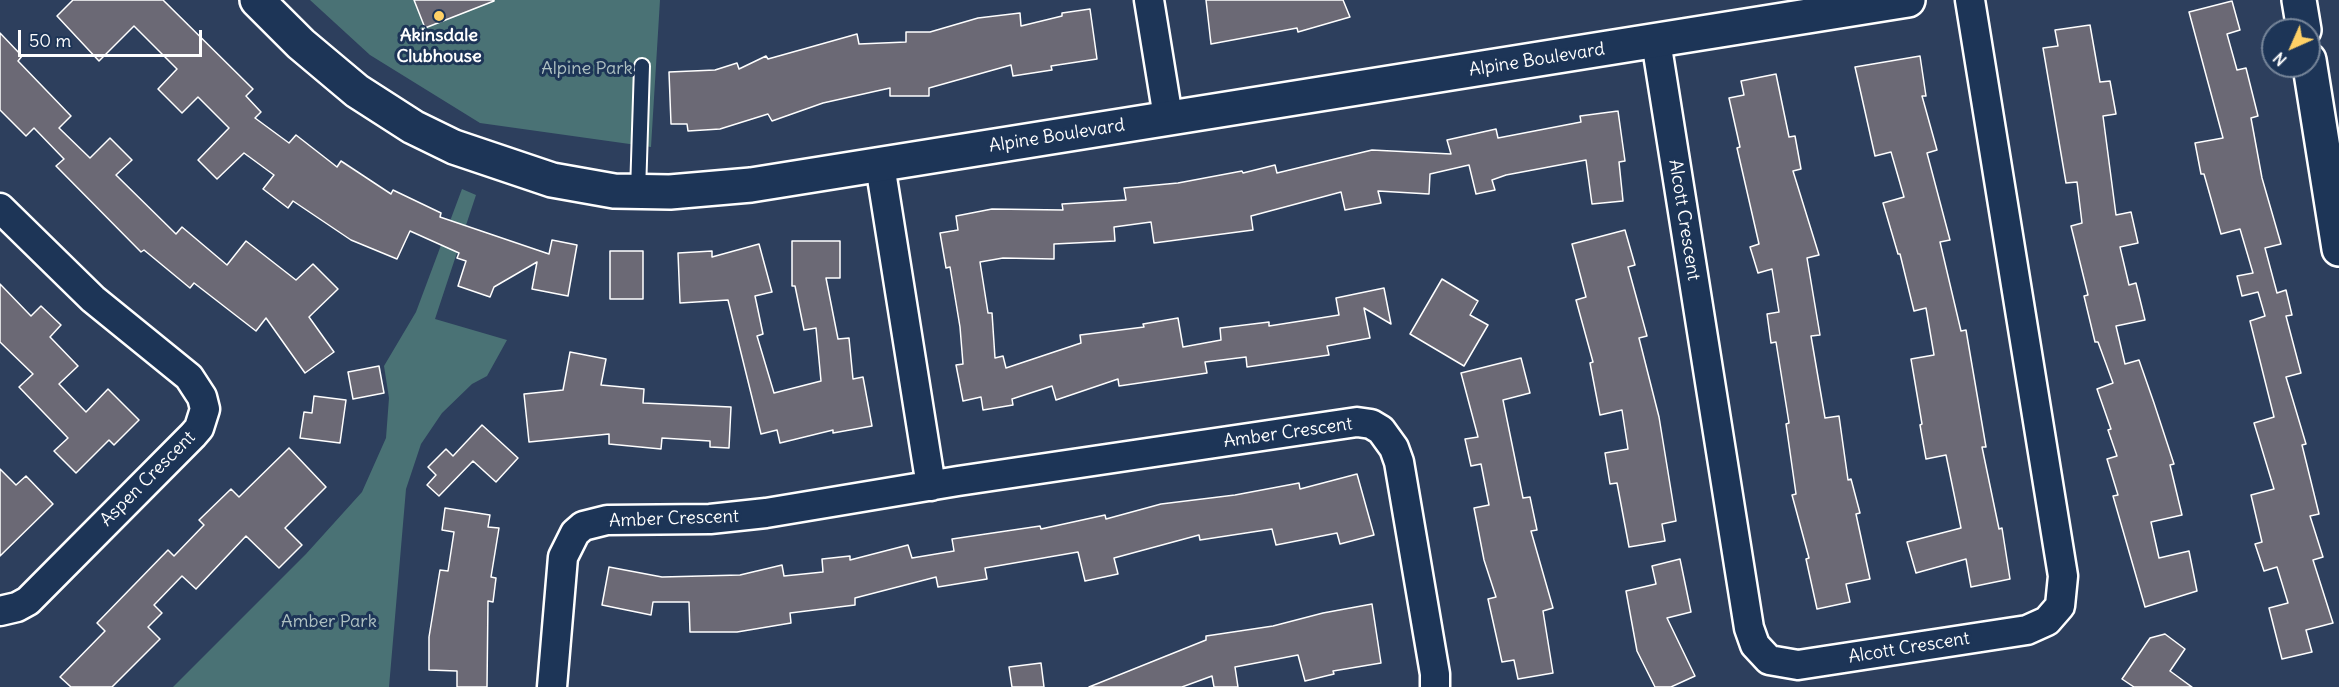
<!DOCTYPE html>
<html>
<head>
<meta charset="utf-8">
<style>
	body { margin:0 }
	#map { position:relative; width:2339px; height:687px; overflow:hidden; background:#2d3f5d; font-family:Delius,sans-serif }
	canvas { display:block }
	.north { position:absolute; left:2261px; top:18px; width:60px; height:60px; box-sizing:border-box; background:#1d3557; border:2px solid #77869a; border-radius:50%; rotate:225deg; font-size:16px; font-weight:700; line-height:24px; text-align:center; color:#fff }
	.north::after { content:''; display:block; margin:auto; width:21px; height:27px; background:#ffd166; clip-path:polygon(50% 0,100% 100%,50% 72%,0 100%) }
	.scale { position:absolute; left:18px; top:30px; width:184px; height:27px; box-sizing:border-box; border:3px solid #fff; border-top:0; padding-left:8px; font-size:18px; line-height:21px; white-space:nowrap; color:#fff; -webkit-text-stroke:4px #1d3557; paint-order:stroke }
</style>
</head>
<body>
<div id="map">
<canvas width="2339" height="687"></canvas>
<div class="north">N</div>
<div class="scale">50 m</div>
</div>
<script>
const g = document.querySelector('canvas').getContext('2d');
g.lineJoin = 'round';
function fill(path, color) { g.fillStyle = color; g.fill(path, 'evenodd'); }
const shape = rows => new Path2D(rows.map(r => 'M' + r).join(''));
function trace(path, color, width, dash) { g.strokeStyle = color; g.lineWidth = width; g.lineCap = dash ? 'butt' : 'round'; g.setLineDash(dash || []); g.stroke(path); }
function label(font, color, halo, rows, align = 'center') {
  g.font = font + ' Delius,sans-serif'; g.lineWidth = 6; g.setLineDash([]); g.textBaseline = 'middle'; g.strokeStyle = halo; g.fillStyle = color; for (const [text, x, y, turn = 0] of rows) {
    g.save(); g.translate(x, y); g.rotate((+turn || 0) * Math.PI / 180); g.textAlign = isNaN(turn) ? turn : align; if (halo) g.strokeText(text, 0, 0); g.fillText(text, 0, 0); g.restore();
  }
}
fill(shape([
	[310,0,660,0,651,147,480,123,370,55],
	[462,189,476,195,435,319,507,340,487,376,472,384,442,413,421,444,406,489,389,687,173,687,306,554,362,492,386,438,389,398,384,366,416,312]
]), '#4a7275');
const building = shape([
	[73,0,163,0,253,89,246,96,261,112,255,118,289,143,296,135,337,167,341,161,391,194,393,190,441,213,440,217,549,254,552,240,577,245,568,296,532,289,537,262,494,287,490,297,458,286,466,261,457,258,459,253,410,231,397,259,351,240,293,201,288,208,263,189,274,175,244,153,217,179,198,160,229,128,198,97,182,113,158,89,177,69,134,26,99,61,57,16,73,0],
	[414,0,494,0,494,1,425,28,414,0],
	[1206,0,1343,0,1350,17,1298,32,1297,28,1211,44,1206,0],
	[2232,1,2240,30,2227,34,2237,70,2246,68,2258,116,2251,118,2262,178,2281,244,2265,248,2277,293,2286,290,2292,315,2286,316,2301,373,2286,377,2306,444,2302,445,2319,514,2310,516,2323,557,2313,560,2333,623,2306,630,2312,652,2282,659,2269,608,2288,603,2277,567,2264,571,2255,544,2262,542,2251,495,2274,489,2254,423,2274,417,2250,321,2265,316,2258,292,2242,296,2237,276,2253,273,2240,229,2221,234,2204,174,2201,174,2195,143,2223,138,2189,12,2232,1],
	[1090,9,1097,59,1051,66,1052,70,1013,76,1011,65,929,88,929,96,890,96,890,88,823,103,772,121,768,114,720,129,688,131,687,124,671,124,669,72,715,70,737,63,739,69,766,56,768,59,857,34,859,44,906,42,906,32,930,32,978,18,1020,13,1021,26,1062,16,1062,13,1090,9],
	[2090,25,2100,82,2110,81,2116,114,2103,116,2116,215,2131,212,2138,243,2120,247,2129,285,2136,283,2145,320,2116,326,2125,364,2139,360,2154,403,2174,464,2170,465,2182,515,2151,522,2159,558,2189,551,2197,591,2145,607,2113,496,2118,495,2107,459,2117,456,2108,430,2111,429,2097,389,2113,383,2098,342,2095,342,2084,296,2088,295,2071,226,2082,223,2077,182,2066,183,2043,48,2058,46,2055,30,2090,25],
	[0,33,22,56,18,61,71,116,59,128,90,158,110,138,132,160,116,175,176,234,182,227,227,265,246,241,296,280,313,264,338,289,309,317,334,352,305,373,266,318,256,331,194,283,190,288,144,250,141,252,56,166,64,159,34,128,26,136,0,110,0,33],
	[1920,56,1926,96,1922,96,1937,150,1927,153,1950,240,1940,242,1961,331,1966,330,1986,447,1982,447,1999,529,2002,528,2010,579,1971,587,1966,559,1916,573,1907,542,1961,528,1946,455,1926,459,1920,425,1922,424,1911,359,1934,355,1926,308,1914,311,1900,254,1898,254,1883,203,1904,197,1891,152,1875,156,1855,67,1920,56],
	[1776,74,1789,137,1795,136,1801,169,1793,171,1819,255,1807,258,1820,335,1811,336,1825,418,1839,416,1848,480,1851,479,1860,513,1856,514,1870,579,1846,584,1850,602,1817,609,1806,559,1809,558,1792,495,1796,494,1786,424,1789,423,1776,342,1771,343,1767,314,1779,312,1772,269,1758,273,1750,247,1759,244,1737,148,1740,147,1729,98,1744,95,1741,81,1776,74],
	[1618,111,1625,161,1619,162,1623,201,1592,204,1586,160,1506,175,1492,180,1495,190,1476,194,1469,165,1430,174,1429,194,1378,191,1381,203,1345,210,1341,192,1251,216,1253,230,1154,243,1151,222,1114,227,1115,241,1054,244,1054,259,1003,258,980,262,988,313,992,313,995,358,1003,356,1006,368,1081,343,1080,335,1144,327,1143,324,1178,318,1183,347,1221,340,1220,328,1269,322,1269,326,1339,315,1336,298,1384,288,1391,324,1364,308,1370,338,1327,346,1329,355,1247,367,1246,357,1205,362,1207,373,1119,386,1118,379,1056,400,1052,386,1012,399,1013,405,983,410,981,397,963,401,956,365,963,364,960,327,950,267,946,268,940,233,958,230,956,216,992,209,1063,210,1062,204,1126,200,1124,188,1178,183,1242,171,1243,173,1275,165,1277,173,1372,150,1451,154,1447,140,1496,129,1498,138,1581,122,1580,116,1618,111],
	[1625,230,1635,265,1628,267,1647,336,1639,338,1659,417,1676,521,1662,524,1665,541,1629,547,1617,483,1610,484,1605,453,1628,449,1622,410,1600,415,1590,363,1593,362,1576,300,1586,297,1572,244,1625,230],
	[792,241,840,241,840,278,826,278,838,339,849,338,853,379,863,377,872,426,833,433,833,430,780,443,777,430,761,434,728,300,680,303,678,253,712,251,712,257,759,244,772,292,755,296,763,334,757,336,774,393,821,381,816,328,804,330,795,286,792,286,792,241],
	[610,251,643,251,643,299,610,299,610,251],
	[1442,279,1478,301,1470,315,1488,325,1464,366,1410,334,1442,279],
	[0,284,31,316,41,306,61,325,50,337,78,366,59,384,86,412,108,389,139,420,114,445,109,440,76,473,54,451,68,438,19,387,33,374,0,342,0,284],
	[570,352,606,359,601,385,644,389,643,403,731,407,729,448,710,447,710,441,662,438,661,449,609,444,609,434,529,442,524,394,563,390,570,352],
	[1521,358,1530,393,1503,400,1523,498,1530,497,1537,530,1531,531,1553,608,1543,611,1553,673,1518,679,1514,660,1502,662,1488,599,1496,597,1484,560,1474,508,1489,505,1481,464,1471,466,1465,439,1478,437,1461,373,1521,358],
	[379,366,384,393,353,399,348,372,379,366],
	[314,396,346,400,340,443,300,438,304,412,312,413,314,396],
	[482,425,518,458,496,482,473,461,439,496,427,485,436,475,428,467,446,449,453,456,482,425],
	[289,448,326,487,285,528,302,545,279,568,246,536,196,589,182,576,154,605,162,613,148,627,160,639,112,687,71,687,60,677,105,631,97,623,168,550,174,556,204,525,199,520,231,489,239,497,289,448],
	[0,469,16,485,26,476,53,504,0,556,0,469],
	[1357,474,1374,535,1340,544,1337,533,1276,545,1272,529,1200,540,1199,535,1114,558,1118,574,1085,581,1078,552,985,568,987,579,938,587,936,577,855,598,855,605,790,613,791,623,737,632,690,632,689,602,653,602,651,615,602,605,609,567,662,577,740,575,782,565,784,576,823,572,822,559,850,556,850,560,908,545,912,558,954,551,952,539,1040,526,1041,529,1105,515,1106,519,1161,504,1235,495,1299,483,1300,489,1357,474],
	[445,508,490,515,488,527,499,528,491,577,496,578,493,602,488,601,487,687,457,687,457,671,429,670,429,637,440,570,448,571,454,532,442,530,445,508],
	[1680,559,1691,612,1667,618,1695,676,1671,687,1655,687,1637,651,1626,591,1656,584,1652,566,1680,559],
	[1372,604,1381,663,1333,671,1334,674,1305,681,1298,655,1235,667,1238,687,1214,687,1212,676,1182,687,1089,687,1206,640,1206,636,1273,626,1323,613,1372,604],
	[2165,634,2185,649,2170,671,2192,687,2134,687,2122,679,2150,638,2165,634],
	[1041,663,1044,687,1012,687,1009,667,1041,663]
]);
fill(building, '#6b6975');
trace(building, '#fff', 1.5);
const service = shape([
	[638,192,642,66]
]);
const minor = shape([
	[1149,0,1168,117],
	[1656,41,1749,628,1755,645,1769,660,1798,665,2027,630,2047,621,2060,606,2063,576,1970,0],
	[880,165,931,486],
	[0,208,93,299,189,377,202,397,205,409,199,428,193,435,28,601,17,607,0,611],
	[552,687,563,557,575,533,583,526,607,520,710,519,766,513,958,481,1357,422,1371,424,1381,430,1394,448,1399,462,1435,674,1435,687]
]);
const tertiary = shape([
	[257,0,301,44,357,91,413,127,454,147,552,180,614,191,670,192,751,185,1908,0],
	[2299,0,2304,30],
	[2309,60,2339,249]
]);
trace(service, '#fff', 18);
trace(minor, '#fff', 33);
trace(tertiary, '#fff', 38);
trace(service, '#1d3557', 14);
trace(minor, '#1d3557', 28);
trace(tertiary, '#1d3557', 33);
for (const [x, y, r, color] of [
	[439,16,6,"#ffd166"]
]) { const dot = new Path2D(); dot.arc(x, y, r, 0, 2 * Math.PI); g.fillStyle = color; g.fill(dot); trace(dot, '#1d3557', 2); }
label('bold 18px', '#fff', '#1d3557', [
	["Akinsdale",439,36],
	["Clubhouse",439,57]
]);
label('18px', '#fff', '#1d3557', [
	["Alpine Boulevard",1537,60,-9],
	["Alpine Boulevard",1057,136,-9],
	["Alcott Crescent",1684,220,81],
	["Amber Crescent",1288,433,-8],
	["Aspen Crescent",148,479,-45],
	["Amber Crescent",674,519,-2],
	["Alcott Crescent",1909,648,-9]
]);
label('18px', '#aec0c1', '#1d3557', [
	["Alpine Park",587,69],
	["Amber Park",329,622]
]);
</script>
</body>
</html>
